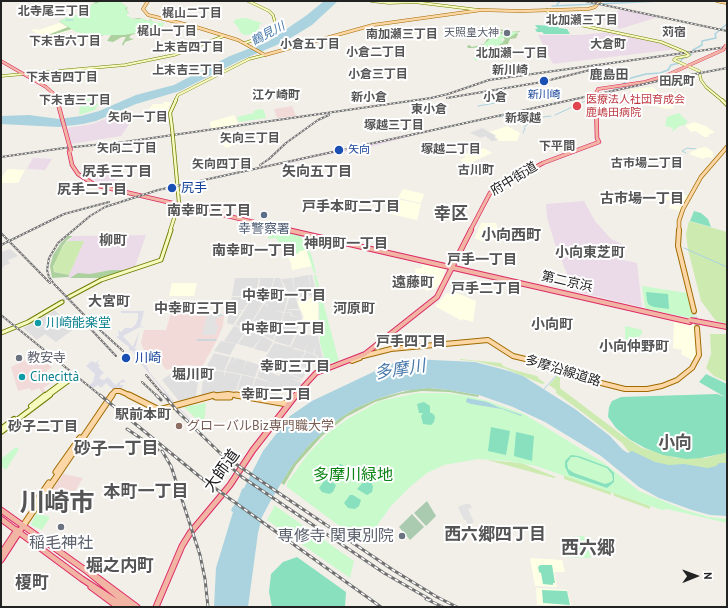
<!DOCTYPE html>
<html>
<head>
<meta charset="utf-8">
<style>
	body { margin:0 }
	#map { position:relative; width:728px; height:608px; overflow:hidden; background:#f2efe9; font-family:"PT Sans",sans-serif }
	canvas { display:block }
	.frame { position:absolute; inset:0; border:2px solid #222; pointer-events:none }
	.north { position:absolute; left:676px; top:556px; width:40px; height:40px; -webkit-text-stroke:3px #fff; paint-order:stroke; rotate:89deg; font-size:11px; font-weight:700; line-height:16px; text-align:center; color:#222 }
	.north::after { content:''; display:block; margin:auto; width:14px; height:18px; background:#222; clip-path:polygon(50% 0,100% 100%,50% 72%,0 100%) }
</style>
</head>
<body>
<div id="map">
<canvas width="728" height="608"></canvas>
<div class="frame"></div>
<div class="north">N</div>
</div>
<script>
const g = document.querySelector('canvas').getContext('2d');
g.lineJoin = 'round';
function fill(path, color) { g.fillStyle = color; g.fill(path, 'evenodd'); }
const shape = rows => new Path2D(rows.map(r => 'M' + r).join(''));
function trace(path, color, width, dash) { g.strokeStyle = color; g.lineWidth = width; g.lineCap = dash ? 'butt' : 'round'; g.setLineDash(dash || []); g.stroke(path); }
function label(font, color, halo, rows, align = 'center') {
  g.font = font + ' "PT Sans","Noto Sans JP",sans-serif'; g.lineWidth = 4; g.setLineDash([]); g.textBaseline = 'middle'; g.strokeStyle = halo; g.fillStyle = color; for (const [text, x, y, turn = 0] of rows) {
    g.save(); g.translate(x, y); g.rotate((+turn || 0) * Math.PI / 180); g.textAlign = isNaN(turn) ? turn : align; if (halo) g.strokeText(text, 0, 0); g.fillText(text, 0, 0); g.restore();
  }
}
fill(shape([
	[482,128,496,136,494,137,498,140,492,141,485,136,481,138,470,133],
	[10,249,18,256,8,260,10,264,5,265,1,270,1,252],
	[308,275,312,290,309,275,312,275,316,290,311,292,312,295,296,298,293,278],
	[235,278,259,278,257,288,252,296,232,296],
	[260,278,274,278,269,296,254,296,259,288],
	[275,278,280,278,287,295,277,295,278,292,276,295,270,295],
	[292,278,295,294,292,295,295,295,299,309,289,309,289,312,285,312,290,295,281,279],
	[276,296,288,296,284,312,276,311,284,313,273,340,248,329,264,304,267,305,266,308,268,305,264,303,268,297],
	[232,297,252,297,243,310,238,310,242,311,233,325,227,323],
	[253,297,267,297,247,329,235,325],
	[55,310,74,329,56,342,45,334,37,340,23,328,33,323,35,323,38,320],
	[290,310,300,310,302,318,290,346,274,341,285,312,291,313,290,316,298,317,291,315,292,313,289,312],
	[234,326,240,328,238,331,242,328,246,330,237,344,224,341],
	[248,330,255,333,254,334,255,333,262,336,253,348,238,344],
	[297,334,318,336,322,355,325,363,314,364,318,356,314,354,316,344,313,354,305,351,308,343,304,351,299,349,303,342,299,349,291,347],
	[262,336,273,342,267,352,254,349],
	[221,341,236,344,230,355,214,351],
	[274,343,294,348,292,351,294,349,305,352,301,359,296,358,301,360,300,362,306,352,317,356,313,365,308,369,290,361,287,366,266,357],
	[214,353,230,357,224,371,212,369,213,366,211,369,206,368],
	[232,357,235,358,233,364,236,358,246,361,243,370,247,361,259,365,255,377,225,371],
	[266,357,286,366,283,371,302,380,300,381,290,378,302,383,294,392,257,377,260,368,279,376,282,372,269,365,268,367,261,365],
	[291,362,308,370,302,379,284,371,287,367,304,374,288,367],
	[183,369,190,369,189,374,199,374,196,396,194,399,180,402,162,380,173,372],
	[206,369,225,372,223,378,226,372,241,375,236,390,201,396,203,379,210,378,203,377],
	[242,375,255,378,251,390,245,389,246,384,245,389,237,390],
	[256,378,280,386,276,392,278,395,268,393,268,389,267,393,262,392,263,387,261,392,252,390]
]), '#e0dfdf');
fill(shape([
	[292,106,296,116,277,118,274,109],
	[171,313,197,315,223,315,224,316,223,326,217,340,203,365,200,366,185,365,166,370,156,354,146,355,141,343,144,330,166,330],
	[39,357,52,367,45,372,54,381,43,388,46,392,43,394,39,388,31,391,30,388,18,391,11,367,26,360,27,362,31,361,33,366,37,364,37,360],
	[63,474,83,478,71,498,50,493]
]), '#f2dad9');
fill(shape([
	[624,9,635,12,658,17,620,29,599,17],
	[611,32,660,42,677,49,553,64,538,35,579,35],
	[118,114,136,114,121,136,71,144,66,128,92,124],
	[415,134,416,135,366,148,310,158,282,166,281,165,284,162],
	[33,158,52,159,45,170,27,169],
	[93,174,118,175,111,187,108,186,89,178],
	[584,201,595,221,611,239,622,244,623,260,637,263,642,307,574,291,555,244,547,218,546,204],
	[146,235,135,267,103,278,68,278,64,274,55,272,54,266,58,253,66,242,74,236]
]), '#ebdbe8');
fill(shape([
	[59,23,72,30,44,38,31,30,36,29,39,30],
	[653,87,674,108,667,109,643,103,630,89],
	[164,102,171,102,168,108,170,109,168,114,149,114,153,110,149,109,153,104,163,104],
	[234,115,238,123,236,125,211,129,210,122],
	[694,122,708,127,708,128,715,132,708,135,709,137,704,137,696,131,691,132,685,125,690,124],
	[507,126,520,133,517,141,498,141,499,140,495,137,497,136,490,132],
	[230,134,239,143,226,148,217,140],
	[706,147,713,152,713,155,714,156,713,158,707,157,703,159,689,154,695,149],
	[484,148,492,153,468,164,460,160,466,157,464,155,475,149,478,151],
	[8,169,25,170,18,183,1,183,1,178],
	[403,189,424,194,421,203,398,198],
	[665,189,688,196,680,211,669,208,670,201,663,198],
	[397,199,421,204,417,220,390,214],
	[481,223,496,223,501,240,481,241,475,238],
	[305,250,307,251,312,266,292,270,291,263,287,256,299,253,299,251],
	[422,264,445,268,443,281,435,289,426,291,413,275,416,275,415,269,422,268],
	[172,283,197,283,194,296,169,296],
	[452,291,476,301,473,322,463,319,462,321,435,306,447,293,450,294],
	[318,297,318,325,302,324,304,317,297,301],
	[674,319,695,324,698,350,694,361,681,354,682,350,673,348],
	[530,558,562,560,565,572,554,572,557,587,535,586],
	[536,588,567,590,571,605,537,605]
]), '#ffffe5');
fill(shape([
	[689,221,727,232,727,324,716,321,701,301,688,250,686,234],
	[67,241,84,241,69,275,55,272,53,269,58,253],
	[710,334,727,334,727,382,714,376,706,368,711,354],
	[460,359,501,363,503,366,514,370,537,376,539,379,545,383,542,384,504,368,475,361,460,360],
	[557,376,560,377,560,388,622,435,642,448,677,458,705,458,727,452,727,472,707,481,643,461,629,452,622,443,586,415,556,393,556,390,549,385],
	[487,460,521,463,556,477,554,478],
	[564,475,611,491,611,495,564,479],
	[613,492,650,506,650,509,614,496]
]), '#cdebb0');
fill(shape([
	[94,1,100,1,98,3,119,1,128,8,126,9,129,13,125,15,128,17,132,19,139,18,148,21,151,19,152,21,128,29,150,32,142,32,131,35,129,38,134,39,125,42,123,46,122,44,126,37,122,37,113,42,107,41,111,35,104,35,87,39,79,39,80,37,82,38,95,36,91,35,89,30,76,31,72,29,46,37,45,36,68,27,59,21,67,18,65,17,89,13,86,9,93,7,91,5,96,3,92,2],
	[497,28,510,32,521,31,517,33,518,35,516,37,517,38,510,39,508,44,500,45,497,44,505,40,503,37,494,39,479,48,468,48,467,46,469,45,472,47,484,44,488,38,486,36,496,35,499,34,498,32,503,32,499,30],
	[68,236,73,236,67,240,62,247,53,267,54,272,69,275,68,277,52,278,50,266,53,255,61,243],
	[111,270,125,270,103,278,70,278,78,273,90,274],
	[429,388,449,390,479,395,478,397,449,392,422,391,401,394,375,402,346,417,322,436,296,465,284,485,281,483,294,462,309,445,321,433,340,418,356,408,379,398,414,389]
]), '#add19e');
fill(shape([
	[427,501,436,516,426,526,414,513],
	[412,514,424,527,410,540,399,527]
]), '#aacbaf');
fill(shape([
	[105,1,119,1,127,7,125,9,129,13,126,15,133,19,142,19,144,18,145,18,144,20,147,21,151,20,154,22,165,23,157,33,142,32,124,35,91,35,76,32,59,21,67,18,65,17,89,13,86,8,92,6,90,5],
	[246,18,262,23,259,25,259,29,265,32,255,34,244,35,240,32,238,27,233,22,236,19],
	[507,32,518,32,509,38,505,37,500,40,504,42,496,46,491,44,489,46,492,48,487,53,489,54,475,61,474,57,478,54,478,50,473,48,482,46,493,36,498,34,506,34,509,33],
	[86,99,92,99,92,103,98,104,95,110,79,115,80,104,85,103],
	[261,109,264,110,266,118,239,122,237,117,254,113,253,111],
	[679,113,688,122,685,124,686,125,679,126,672,132,673,128,665,126,667,117],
	[269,227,299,233,311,254,316,273,314,273,307,251,305,250,299,251,299,253,287,256,276,238,268,239],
	[314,275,316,275,339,362,334,363,333,362,326,364,320,343,319,303],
	[642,286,687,293,690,300,695,319,647,309,645,307],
	[625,326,642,330,642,334,632,342,625,340],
	[417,393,445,393,468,396,488,401,524,414,604,463,639,491,685,510,709,517,727,519,727,523,667,509,662,510,536,466,508,461,478,459,444,465,427,473,411,486,391,506,370,535,365,545,287,487,287,483,308,454,328,433,349,418,380,401],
	[206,403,204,424,202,424,184,407],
	[16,447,19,449,6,470,1,466,1,459],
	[274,505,354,561,350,578,267,520,273,509],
	[36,513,50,517,42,530,31,525],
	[584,536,591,558,564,557,561,538]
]), '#c8facc');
fill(shape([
	[535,25,558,26,559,28,567,29,570,34,544,34,542,32,537,32,535,29,538,29],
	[694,211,701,213,708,219,711,227,690,221],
	[646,292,668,294,669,309,654,307,649,305,647,301],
	[706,374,727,384,727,452,725,453,701,458,686,459,663,455,645,448,629,439,616,428,608,417,609,407,612,401,621,397,717,394,725,397,699,382],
	[424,402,430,406,430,413,432,413,435,416,434,422,431,425,423,424,421,416,423,413,419,413,417,404],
	[491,427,510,431,506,455,488,451],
	[516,432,534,436,532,461,514,456],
	[571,455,579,456,608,467,614,473,614,482,607,488,569,475,565,467,565,461],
	[571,457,577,457,607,468,612,474,613,480,611,482,605,484,574,473,568,469,567,463],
	[341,464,346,468,347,474,345,477,340,480,332,474,332,472,338,465],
	[328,479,336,485,333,492,329,494,322,492,319,488,325,480],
	[366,479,371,482,373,487,372,492,367,495,357,489],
	[350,495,353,495,361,500,359,506,355,509,348,508,344,503],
	[297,557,346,592,345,607,272,607,269,592,271,574,283,562],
	[540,565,552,565,555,583,553,583,553,585,543,584,541,573,539,572,538,567],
	[542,590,567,591,570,605,543,603]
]), '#88e0be');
fill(shape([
	[207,316,220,316,220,318,216,318,215,325,219,325,215,335,202,335],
	[465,504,470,504,472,508,468,509,474,522,468,525,466,520,464,520,458,507]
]), '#e2e2e2');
fill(shape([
	[121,311,144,311,140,326,146,328,140,327,123,336,133,347,139,331,136,346,134,348,138,350,136,352,133,350,144,361,150,373,176,404,197,397,196,400,177,405,213,444,175,405,160,409,174,404,138,360,140,359,131,350,129,351,129,347,116,337,119,336,118,330,121,332,125,328,132,328,136,324,138,318,138,313,121,313],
	[96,358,99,361,97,363,100,366,98,367,104,373,100,376,100,379,104,380,108,377,115,385,123,379,126,382,120,383,120,385,124,385,120,390,114,390,106,383,101,388,98,385,91,389,88,386,93,382,95,374,86,366,92,361,95,363,98,361]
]), '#dddde8');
fill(shape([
	[324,1,338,1,312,25,284,42,241,60,180,91,136,104,96,121,83,124,59,127,1,124,1,116,29,115,59,119,81,116,99,111,136,95,174,85,230,56,269,41,307,15],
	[412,359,475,362,509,371,523,376,575,409,610,436,623,450,628,453,632,451,655,462,669,465,684,464,708,468,716,466,719,463,727,463,727,516,710,515,692,510,659,498,639,487,601,456,545,422,513,407,479,395,449,390,429,388,403,391,379,398,356,408,334,422,309,445,291,467,271,500,262,517,258,533,248,607,214,607,216,568,233,512,231,511,232,508,238,500,242,489,244,488,263,451,290,416,312,401,390,364],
	[467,398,487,402,498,407,522,415,521,416,502,409,471,404,466,402]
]), '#aad3df');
trace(shape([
	[66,20,73,20],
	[597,97,609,93],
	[478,106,501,102],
	[555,115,594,97],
	[499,117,514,113],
	[543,117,551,116],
	[524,127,532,121],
	[523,133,525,128],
	[686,153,682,151,687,148,696,149],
	[684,248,727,267],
	[202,315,222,315],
	[197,340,216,340],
	[544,389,556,376,557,372]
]), '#aad3df', 1);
trace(shape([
	[552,6,661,1],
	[556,6,560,1],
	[693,50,702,45,702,41,716,38,715,34,727,24],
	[610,93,631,78,646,74,660,73,668,70,671,65,680,63,682,59,692,54]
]), '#aad3df', 1.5);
trace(shape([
	[62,301,69,297]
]), '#c8c6c1', 3, [3, 1.5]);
trace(shape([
	[694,311,697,328]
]), '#c8c6c1', 4, [4, 2]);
const secondaryFar3 = shape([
	[371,1,389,3,414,2,479,10],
	[547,10,551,17,556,20,661,42,685,52],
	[245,43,270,34,276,26,273,15,269,11,248,1],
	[687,56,676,58,674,60,699,71,701,80,706,87,723,101],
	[1,76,125,65,174,55,224,36],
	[175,101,178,95,249,59,265,55]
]);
const secondaryFar2 = shape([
	[722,100,727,105],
	[172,128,170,113,176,100],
	[170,231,179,203,173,138]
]);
const secondaryFar1 = shape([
	[69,297,101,280,161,260,171,230],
	[1,333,28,322,62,302],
	[44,396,68,378],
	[48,396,70,380]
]);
const secondary = shape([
	[31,406,45,395],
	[1,429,14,419],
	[1,432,50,395]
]);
const primaryFar3 = shape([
	[148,1,143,9,148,15,196,27,238,40,265,55,373,25,481,10,520,11,588,9,595,7,600,1],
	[717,1,727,3]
]);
const primaryFar2 = shape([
	[679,231,679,221,683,209,701,177,727,147]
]);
const primaryFar1 = shape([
	[679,230,678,246,694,311],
	[363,356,391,349,488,340,513,356,538,362,601,383,625,389,647,389,662,386,677,380,692,368,699,355,697,328],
	[352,361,360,358],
	[111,396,115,391,120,391,131,396],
	[210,396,228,394,242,396]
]);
const primary = shape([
	[129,395,159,410,214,395],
	[236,395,287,404],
	[216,397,230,397],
	[56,472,80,438],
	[34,505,49,483],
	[23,526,112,395]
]);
const trunkFar3 = shape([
	[1,61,46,87,55,95,58,101],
	[596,101,596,93,598,89,645,82,665,76,723,50]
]);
const trunkFar2 = shape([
	[57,100,69,144],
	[69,151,72,165,78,174,95,185,292,231],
	[470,231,490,193,543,163,599,142,597,138,596,100]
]);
const trunkFar1 = shape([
	[288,230,690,322],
	[295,396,316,373,365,354,437,297,471,230]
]);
const trunk = shape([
	[1,510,88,572,131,607],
	[1,519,82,579,125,607],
	[1,554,17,530],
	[1,560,23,526],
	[94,575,137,607],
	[91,587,118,607],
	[156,607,182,546,190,533,230,485,253,450,296,395]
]);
trace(secondaryFar3, '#707d05', 3);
trace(secondaryFar2, '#707d05', 4);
trace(secondaryFar1, '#707d05', 5);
trace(secondary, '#707d05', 6);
trace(primaryFar3, '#a06b00', 3.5);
trace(primaryFar2, '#a06b00', 4.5);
trace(primaryFar1, '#a06b00', 6);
trace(primary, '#a06b00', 7);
trace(trunkFar3, '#dc2a67', 3.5);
trace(trunkFar2, '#dc2a67', 4.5);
trace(trunkFar1, '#dc2a67', 6);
trace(trunk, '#dc2a67', 7);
trace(secondaryFar3, '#f7fabf', 2);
trace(secondaryFar2, '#f7fabf', 2.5);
trace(secondaryFar1, '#f7fabf', 3);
trace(secondary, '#f7fabf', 4);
trace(primaryFar3, '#fcd6a4', 2.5);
trace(primaryFar2, '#fcd6a4', 3);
trace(primaryFar1, '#fcd6a4', 4);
trace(primary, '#fcd6a4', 5);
trace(trunkFar3, '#f2b4a3', 2.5);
trace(trunkFar2, '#f2b4a3', 3);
trace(trunkFar1, '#f2b4a3', 4);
trace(trunk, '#f2b4a3', 5);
const railFar1 = shape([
	[585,1,727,31],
	[447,98,542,82,590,70],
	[1,157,64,148,124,142,431,98,448,94,489,80,727,47],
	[260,165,269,159,286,143,318,120,329,115],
	[1,233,50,283],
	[1,245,64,214,109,202],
	[1,315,101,396],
	[86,324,116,356],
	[123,351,88,319,54,284,49,277,47,270,49,258,58,243,90,216,105,207,158,190,658,81,727,68],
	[146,375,164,396],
	[142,382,157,396]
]);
const rail = shape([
	[100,395,205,481,381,607],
	[156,395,161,400],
	[164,395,178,412,221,454,393,570,437,597,457,607],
	[127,429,158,450],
	[162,451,171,466,200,555,205,579,208,607],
	[224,461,242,477,384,573,431,600],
	[426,599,443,607]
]);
trace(railFar1, '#707070', 2);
trace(rail, '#707070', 3);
trace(railFar1, '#fff', 1, [2]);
trace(rail, '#fff', 1.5, [4]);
const secondaryBridgeFar1 = shape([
	[685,52,689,55,687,56]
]);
const secondaryBridge = shape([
	[172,128,173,138]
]);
const trunkBridgeFar2 = shape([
	[723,50,726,45]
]);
const trunkBridgeFar1 = shape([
	[69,144,71,151]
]);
const trunkBridge = shape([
	[690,320,727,327]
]);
trace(secondaryBridgeFar1, '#707d05', 3, []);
trace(secondaryBridge, '#707d05', 4, []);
trace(trunkBridgeFar2, '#dc2a67', 3.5, []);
trace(trunkBridgeFar1, '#dc2a67', 4.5, []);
trace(trunkBridge, '#dc2a67', 6, []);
trace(secondaryBridgeFar1, '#f7fabf', 2);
trace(secondaryBridge, '#f7fabf', 2.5);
trace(trunkBridgeFar2, '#f2b4a3', 2.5);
trace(trunkBridgeFar1, '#f2b4a3', 3);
trace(trunkBridge, '#f2b4a3', 4);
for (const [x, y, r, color] of [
	[507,33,4,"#6b7280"],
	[544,81,5,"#1a4fb4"],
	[577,106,5,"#e0444e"],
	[339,150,5,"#1a4fb4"],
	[172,188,5,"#1a4fb4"],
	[264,215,4,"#5c6f8a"],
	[38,323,4,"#0f9aa8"],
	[19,358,4,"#6b7280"],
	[126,358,5,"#1a4fb4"],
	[22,377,4,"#0f9aa8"],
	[179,426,4,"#8d6e63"],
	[61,527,4,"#6b7280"],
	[402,536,4,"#6b7280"]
]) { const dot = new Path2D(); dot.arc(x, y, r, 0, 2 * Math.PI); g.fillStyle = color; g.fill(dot); trace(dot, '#fff', 1.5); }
label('11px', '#5b616d', '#fff', [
	["天照皇大神",499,33]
], 'right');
label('11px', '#164399', '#fff', [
	["新川崎",544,95],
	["矢向",348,150,"left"]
]);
label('11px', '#be3a42', '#fff', [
	["医療法人社団育成会",586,100],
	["鹿嶋田病院",586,113]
], 'left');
label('bold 12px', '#555', '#fff', [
	["北寺尾三丁目",54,12],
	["梶山二丁目",192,14],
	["北加瀬三丁目",582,21],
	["梶山一丁目",167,32],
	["苅宿",674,33],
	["南加瀬三丁目",402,35],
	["下末吉六丁目",65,42],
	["小倉五丁目",310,45],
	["大倉町",608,45],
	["上末吉四丁目",188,48],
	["小倉二丁目",376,53],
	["北加瀬一丁目",512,54],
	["上末吉三丁目",188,71],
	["新川崎",510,71],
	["小倉三丁目",378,75],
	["下末吉四丁目",62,78],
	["田尻町",677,82],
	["江ケ崎町",276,96],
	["新小倉",369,98],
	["小倉",495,98],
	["下末吉三丁目",75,101],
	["東小倉",429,110],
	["矢向一丁目",138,118],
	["新塚越",523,119],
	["塚越三丁目",394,126],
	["矢向三丁目",250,139],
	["下平間",557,147],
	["矢向二丁目",127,149],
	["塚越二丁目",451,150],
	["古市場二丁目",647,164],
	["矢向四丁目",222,165],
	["古川町",476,171]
]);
label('italic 12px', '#4a7aab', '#fff', [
	["鶴見川",268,34,-28]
]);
label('bold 13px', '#555', '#fff', [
	["鹿島田",609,75]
]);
label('13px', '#222', '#fff', [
	["府中街道",514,179,-31],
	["第二京浜",567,282,13],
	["多摩沿線道路",563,371,17]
]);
label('13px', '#164399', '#fff', [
	["尻手",181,188],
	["川崎",135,358]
], 'left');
label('13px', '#4e5e75', '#fff', [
	["幸警察署",264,229]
]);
label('13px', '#0d838f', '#fff', [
	["川崎能楽堂",46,323],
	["Cinecittà",30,377]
], 'left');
label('13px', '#5b616d', '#fff', [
	["教安寺",27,358]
], 'left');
label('13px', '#785e54', '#fff', [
	["グローバルBiz専門職大学",187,426]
], 'left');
label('bold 14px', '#555', '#fff', [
	["尻手三丁目",117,172],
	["矢向五丁目",317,172],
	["尻手二丁目",92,190],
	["古市場一丁目",642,199],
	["戸手本町二丁目",351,207],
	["南幸町三丁目",209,211],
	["柳町",113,241],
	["神明町一丁目",346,244],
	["南幸町一丁目",254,251],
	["小向東芝町",590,253],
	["戸手一丁目",482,260],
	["遠藤町",413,283],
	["戸手二丁目",486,289],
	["中幸町一丁目",284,296],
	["大宮町",109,302],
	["中幸町三丁目",196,309],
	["河原町",354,309],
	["小向町",552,325],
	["中幸町二丁目",283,329],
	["戸手四丁目",411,342],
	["小向仲野町",634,347],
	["幸町三丁目",295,367],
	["堀川町",193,375],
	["幸町二丁目",276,395],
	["駅前本町",143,415],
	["砂子二丁目",43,427]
]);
label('bold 15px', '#555', '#fff', [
	["小向西町",511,236]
]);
label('16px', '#222', '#fff', [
	["大師道",222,471,-54]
]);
label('16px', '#0c8416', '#fff', [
	["多摩川緑地",353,475]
]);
label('16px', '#5b616d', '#fff', [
	["専修寺 関東別院",394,536],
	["稲毛神社",61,543,"center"]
], 'right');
label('bold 17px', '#555', '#fff', [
	["幸区",451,214]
]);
label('italic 17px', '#4a7aab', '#fff', [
	["多摩川",400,370,-9]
]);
label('bold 17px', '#555', '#fff', [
	["小向",675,443],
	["砂子一丁目",116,449],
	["本町一丁目",146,492],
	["西六郷四丁目",495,535],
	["堀之内町",120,566],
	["榎町",32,583]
]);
label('bold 18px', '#555', '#fff', [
	["西六郷",588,549]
]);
label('bold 25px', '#555', '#fff', [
	["川崎市",57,504]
]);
</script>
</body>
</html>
